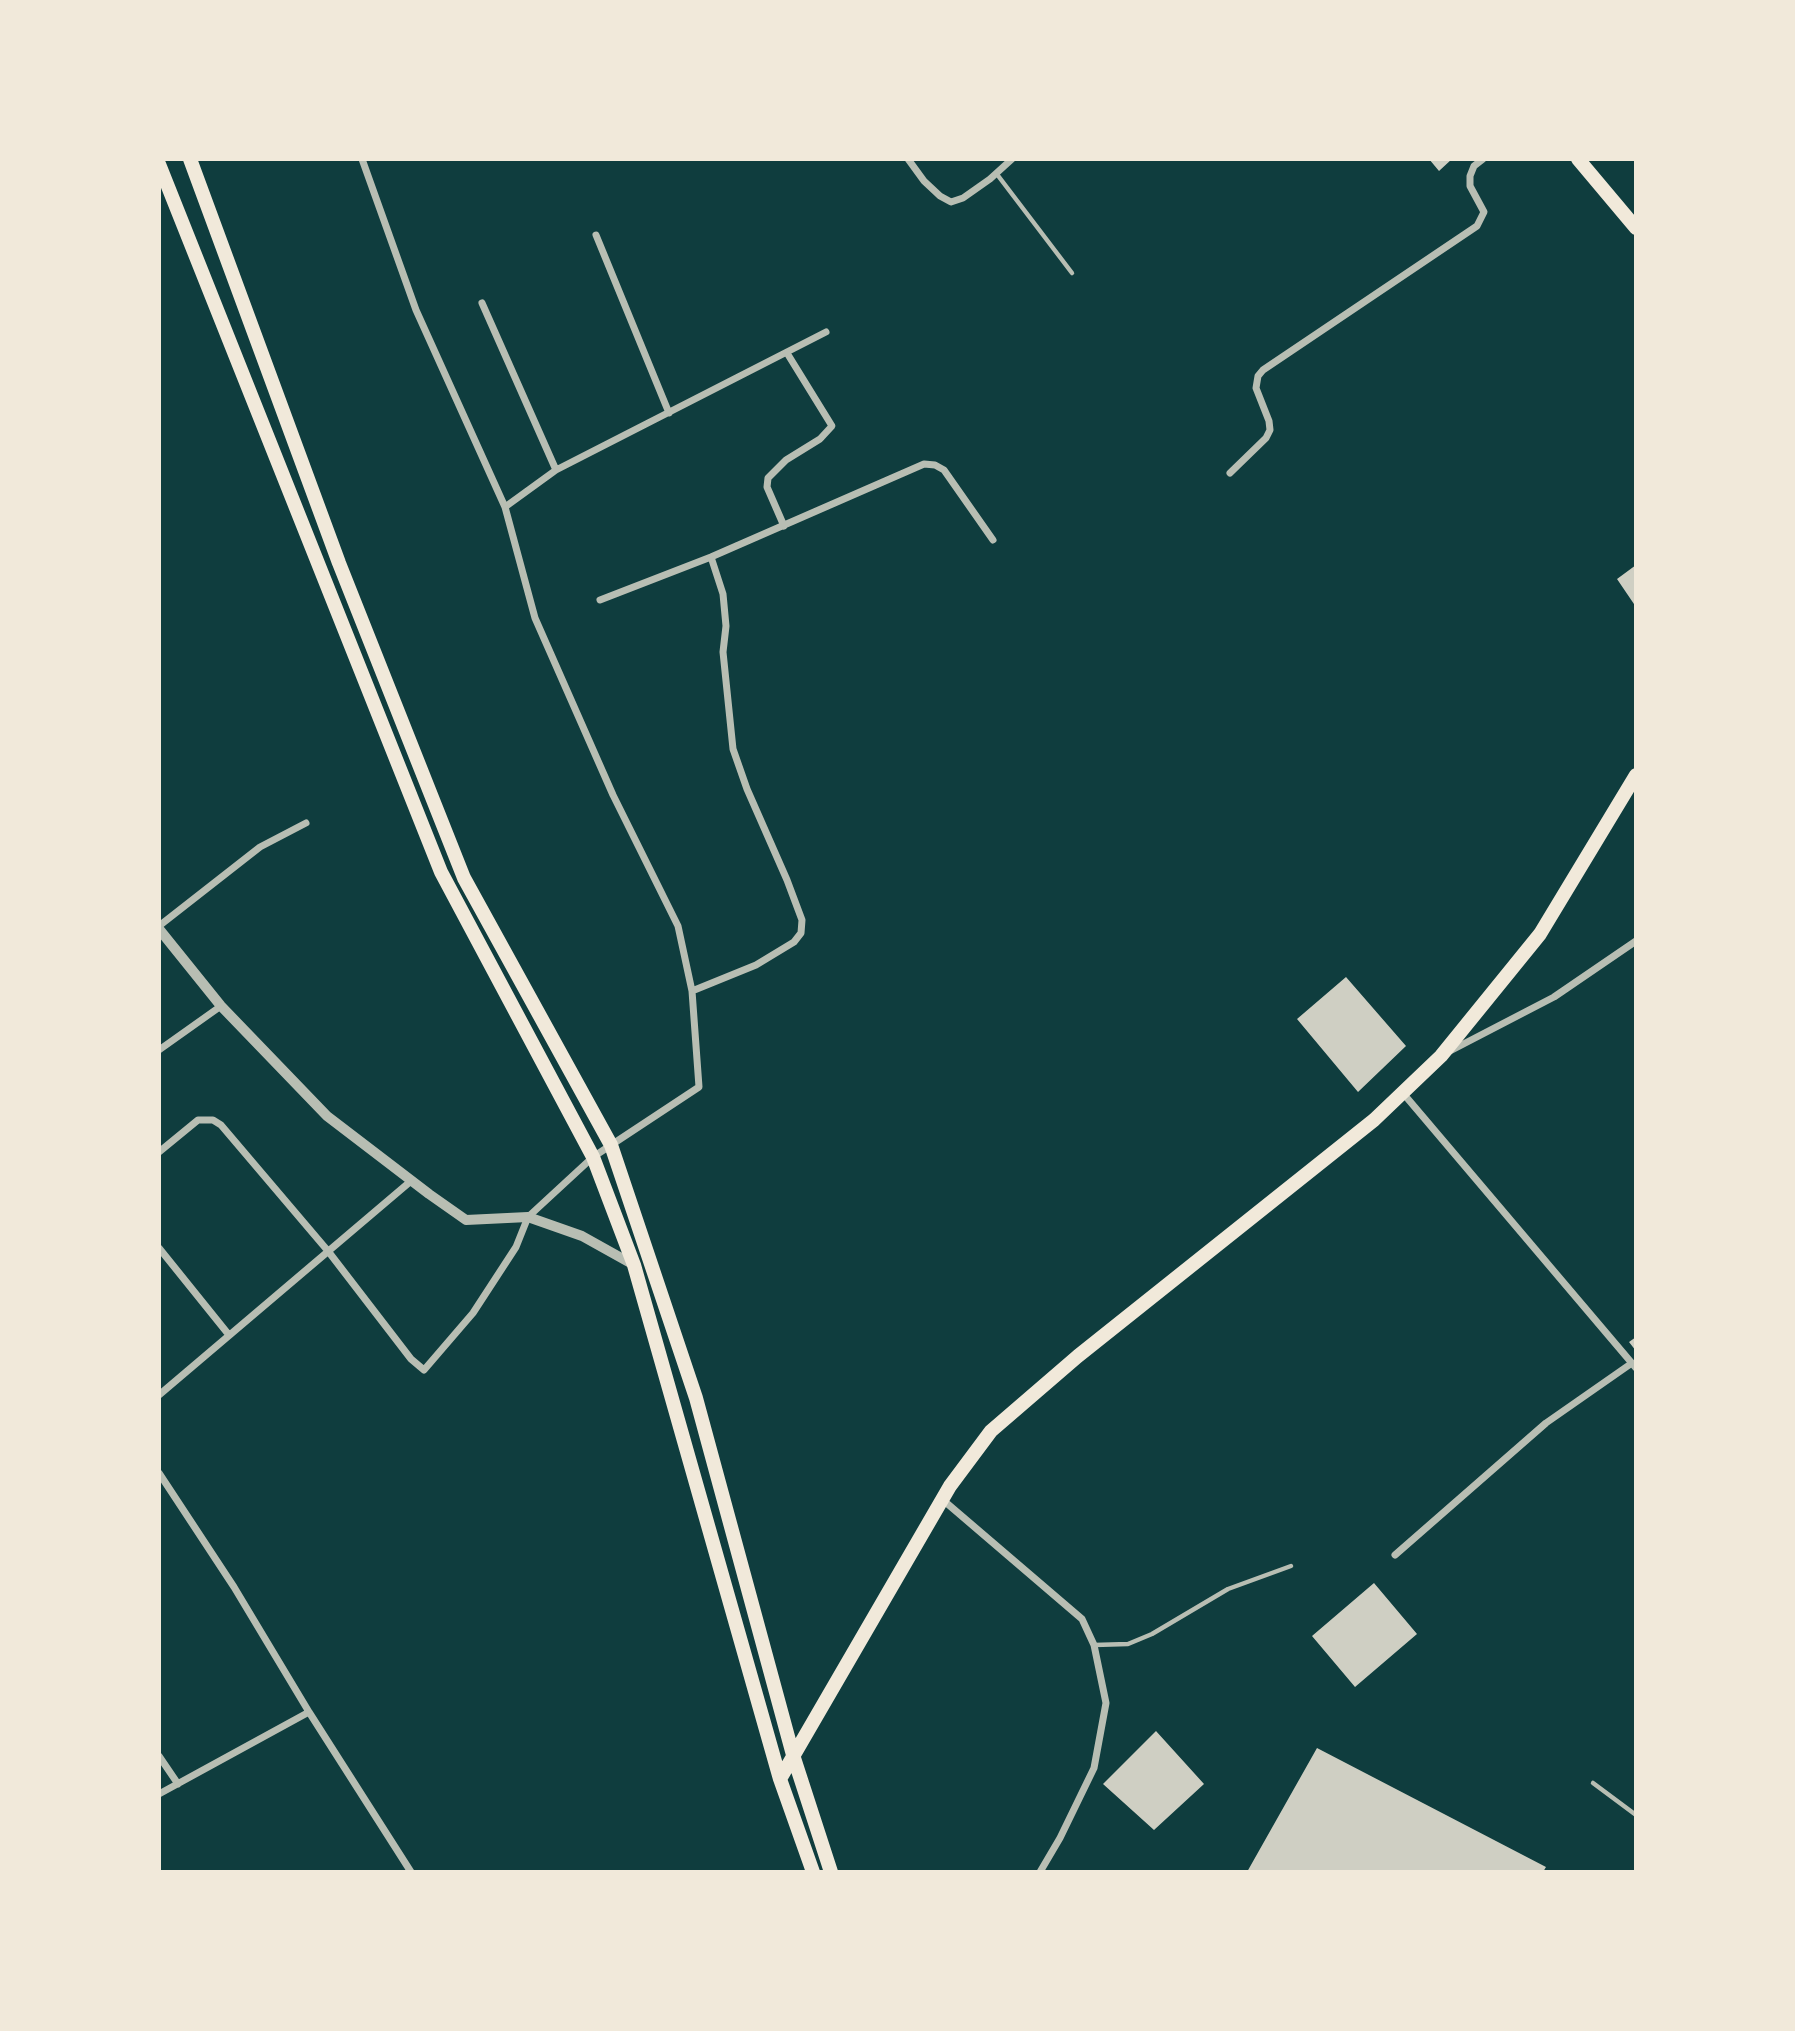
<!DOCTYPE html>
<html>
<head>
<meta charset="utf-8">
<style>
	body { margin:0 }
	#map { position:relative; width:1795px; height:2031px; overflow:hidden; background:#0f3d3e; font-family:Cabin,sans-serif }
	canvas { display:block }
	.frame { position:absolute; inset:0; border:161px solid #f1e9da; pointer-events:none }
</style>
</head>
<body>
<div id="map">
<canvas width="1795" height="2031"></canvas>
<div class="frame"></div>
</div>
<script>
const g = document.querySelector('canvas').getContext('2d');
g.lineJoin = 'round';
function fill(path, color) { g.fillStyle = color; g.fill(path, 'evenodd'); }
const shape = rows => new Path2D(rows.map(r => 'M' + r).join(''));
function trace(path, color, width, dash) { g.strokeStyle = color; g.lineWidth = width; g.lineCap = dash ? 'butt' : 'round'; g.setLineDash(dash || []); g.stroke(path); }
fill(shape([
	[1429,159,1452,159,1439,171],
	[1636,565,1636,607,1617,579],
	[1346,977,1406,1046,1358,1092,1297,1019],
	[1636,1337,1636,1351,1629,1342],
	[1374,1583,1417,1634,1355,1687,1312,1636],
	[1156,1731,1204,1784,1154,1830,1103,1784],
	[1317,1748,1546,1867,1543,1872,1247,1872]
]), '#cfcfc3');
trace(shape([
	[996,173,1072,273],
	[1094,1645,1128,1644,1152,1634,1228,1589,1291,1566],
	[1593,1783,1636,1815]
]), '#b8beb3', 4.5);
trace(shape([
	[908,159,924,181,940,196,951,202,963,198,990,179,1012,159],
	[596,235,669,413],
	[482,303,556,470],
	[1230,473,1266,438,1270,430,1269,421,1256,388,1258,376,1263,370,1477,226,1484,212,1470,186,1470,176,1474,166,1483,159],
	[505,507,556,470,826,332],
	[784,526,767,487,768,478,786,460,820,439,832,426,787,353],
	[600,600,711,557,924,464,935,465,944,470,993,540],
	[159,926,260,847,306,823],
	[692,991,756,965,794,942,801,933,802,920,787,880,747,789,733,749,723,652,726,626,723,594,711,557],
	[159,1050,221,1006],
	[1448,1052,1554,997,1636,941],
	[1402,1092,1636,1368],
	[159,1152,198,1120,213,1120,221,1125,328,1251,411,1359,424,1370,473,1313,516,1247,528,1217,593,1157,699,1087,692,991,678,926,613,795,535,618,505,507,416,310,362,159],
	[159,1248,229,1335],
	[159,1395,411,1181],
	[159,1473,234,1587,309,1712,159,1794],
	[943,1500,1082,1619,1094,1645,1106,1703,1094,1768,1060,1838,1040,1872],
	[1395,1555,1546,1423,1632,1363],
	[309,1712,411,1872],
	[159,1756,178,1784]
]), '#b8beb3', 7);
trace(shape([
	[159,929,221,1006,327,1116,429,1194,466,1220,528,1217,582,1236,634,1265]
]), '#b8beb3', 10);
trace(shape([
	[190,159,339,563,464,878,611,1145,696,1398,793,1755,831,1872],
	[1578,159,1636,228],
	[159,164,441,872,593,1157,634,1265,780,1779,813,1872],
	[780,1779,950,1486,991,1431,1078,1356,1374,1120,1441,1056,1540,934,1636,775]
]), '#f1e9da', 14);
</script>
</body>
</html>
